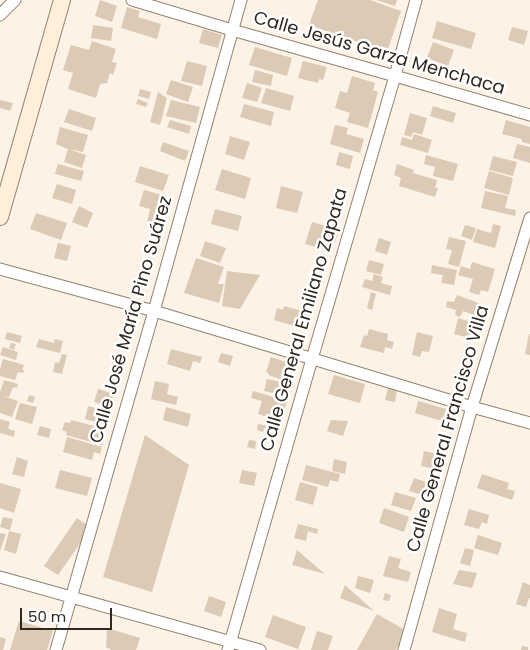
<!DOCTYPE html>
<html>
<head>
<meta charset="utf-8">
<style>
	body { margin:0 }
	#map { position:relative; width:530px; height:650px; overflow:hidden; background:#fdf2e6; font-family:Poppins,sans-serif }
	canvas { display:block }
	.scale { position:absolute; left:20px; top:608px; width:92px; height:22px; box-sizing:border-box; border:2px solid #2f2921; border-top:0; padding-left:6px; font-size:15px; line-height:18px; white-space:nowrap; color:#2f2921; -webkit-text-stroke:4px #fff; paint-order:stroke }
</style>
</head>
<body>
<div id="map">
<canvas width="530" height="650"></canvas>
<div class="scale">50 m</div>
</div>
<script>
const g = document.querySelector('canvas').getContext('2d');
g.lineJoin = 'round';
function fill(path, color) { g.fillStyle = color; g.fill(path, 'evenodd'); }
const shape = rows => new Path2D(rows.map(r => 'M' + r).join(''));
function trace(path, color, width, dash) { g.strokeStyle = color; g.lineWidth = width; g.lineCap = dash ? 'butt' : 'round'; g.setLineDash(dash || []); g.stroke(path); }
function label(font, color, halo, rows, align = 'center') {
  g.font = font + ' Poppins,sans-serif'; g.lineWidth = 5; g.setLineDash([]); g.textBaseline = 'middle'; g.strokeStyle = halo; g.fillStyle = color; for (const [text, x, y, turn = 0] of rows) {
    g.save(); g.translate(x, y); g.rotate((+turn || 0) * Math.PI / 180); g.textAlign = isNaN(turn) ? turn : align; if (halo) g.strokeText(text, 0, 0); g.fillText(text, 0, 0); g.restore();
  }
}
fill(shape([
	[100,0,117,6,112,22,95,16],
	[318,0,370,0,401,11,387,52,309,25],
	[376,0,397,0,395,6],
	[127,7,140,11,138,17,161,24,157,39,121,28],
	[437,21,476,33,471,49,432,38],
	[93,25,113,28,111,41,91,38],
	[512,27,528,31,524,45,508,40],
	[203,29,222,35,218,48,199,43],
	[92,41,116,49,112,62,117,63,113,75,110,73,107,83,100,84,96,98,68,89,73,73,63,70,71,45,89,50],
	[433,42,454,50,448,66,427,58],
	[255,47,292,58,287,76,249,65],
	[187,61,207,66,202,86,181,81],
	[303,61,327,67,323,80,319,79,318,83,298,78],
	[255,70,273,75,271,86,252,82],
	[352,76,375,83,373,90,378,92,368,128,347,122,350,113,335,108,340,91,347,93],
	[171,80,193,87,188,102,166,94],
	[247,83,262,88,257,102,242,98],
	[266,88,294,96,290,111,261,103],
	[140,89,151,92,149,99,138,96],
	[158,92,167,98,160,125,150,122],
	[138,99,148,103,146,107,136,104],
	[0,100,13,103,10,111,0,108],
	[171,100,200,107,196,123,166,116],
	[244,104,274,112,271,126,240,117],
	[433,106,456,113,453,123,430,116],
	[69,109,96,118,92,131,64,122],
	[410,113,427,118,422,135,413,132,411,137,404,135],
	[170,120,191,126,189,134,167,127],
	[506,120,530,127,530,144,522,142,522,139,502,134],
	[335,125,348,128,346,134,364,139,360,153,330,144],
	[60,127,88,135,83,152,68,149,86,155,82,168,64,162,68,149,56,144],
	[414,134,432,140,428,153,400,145,402,137,412,140],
	[230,136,250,142,244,160,225,154],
	[163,142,189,151,185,161,160,151],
	[517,144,530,147,530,163,513,158],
	[339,152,353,156,350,169,336,165],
	[426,155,458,164,453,181,433,176,435,167,424,164],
	[493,156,517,162,513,176,489,170],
	[58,164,84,171,81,181,55,174],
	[397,164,414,170,413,173,437,180,435,188,438,188,435,197,399,186,401,178,394,175],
	[140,166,169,175,163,191,135,182],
	[222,169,251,178,245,199,215,190],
	[489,171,513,178,509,195,484,188],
	[57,184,76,190,72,204,52,198],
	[281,186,303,192,297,213,276,208],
	[144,190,166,196,162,209,169,211,164,227,147,223,150,209,139,206],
	[485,191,508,196,505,208,516,210,515,216,481,208],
	[79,206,93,213,87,228,72,222],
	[215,209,242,216,238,231,211,224],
	[36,213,67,223,61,240,30,229],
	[312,222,339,230,335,242,332,241,330,251,305,244],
	[493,224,501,226,495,248,473,242,477,229,491,233],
	[465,225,476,228,472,240,461,236],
	[449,237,466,241,459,267,448,264,452,250,446,249],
	[379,238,391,242,387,255,375,251],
	[205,241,226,248,220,263,200,256],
	[58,243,71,246,67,261,54,258],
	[196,258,224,267,218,284,224,284,219,303,184,293],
	[369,260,384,264,381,275,366,271],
	[472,262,495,269,488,292,481,290,479,295,469,292,473,279,458,275,461,266,470,269],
	[432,265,457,270,454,285,441,283,443,275,431,273],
	[227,271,260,275,240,309,222,306],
	[374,274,383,277,381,283,392,286,390,295,362,287,365,279,372,281],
	[371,292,376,294,372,310,367,308],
	[457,295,481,304,477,316,463,311,460,317,455,315,456,310,446,307,447,301,454,302],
	[284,306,310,313,305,329,274,320,277,308,283,310],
	[458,318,474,323,469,338,454,334],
	[369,329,388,334,387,340,394,342,392,349,385,347,384,353,360,347,364,335,367,336],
	[7,332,22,336,20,343,5,339],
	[417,332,433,336,429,352,422,351,420,357,412,355],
	[529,334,530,334,530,355,525,354],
	[39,339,54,343,55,339,63,341,60,353,36,347],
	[11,343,16,344,14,350,9,348],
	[3,347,18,352,16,360,0,355],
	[171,349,202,357,200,363,193,361,190,371,167,364],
	[221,353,233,356,230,366,218,362],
	[62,354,67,355,62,374,53,372,55,362,59,363],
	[271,357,289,363,283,380,268,375,269,374,266,372],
	[3,359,24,365,22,370,24,370,23,373,18,372,15,380,0,376,0,369],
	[334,375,365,384,360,403,328,394],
	[267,379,285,383,282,395,264,391],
	[4,380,18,384,17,388,13,387,9,397,3,396,18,401,12,417,0,413,0,392],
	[155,381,169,384,167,394,178,397,176,405,151,399],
	[388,388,397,390,395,402,385,400],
	[98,389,114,394,110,407,94,402],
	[253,391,287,401,281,421,258,414,262,401,251,398],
	[29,395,35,397,33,403,27,401],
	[418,401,446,409,442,421,415,413],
	[20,403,37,407,32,424,15,419],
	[88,406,109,412,106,425,85,419],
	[166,407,191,414,188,427,163,420],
	[0,419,10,422,8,429,15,431,14,437,0,433],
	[71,420,106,429,102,445,66,435,67,432,62,430,65,422,70,423],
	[331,420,348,421,343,436,327,431],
	[258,424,268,426,268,429,264,428,263,432,257,430],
	[40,426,51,429,49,438,37,435],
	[145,435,189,465,152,592,103,577],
	[67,437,102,447,100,454,94,452,92,460,63,452],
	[249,440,256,441,255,449,247,447],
	[424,451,444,455,441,470,421,466],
	[17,457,28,461,24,477,12,474],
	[334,459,347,462,345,474,332,471],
	[306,465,340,474,338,482,330,480,328,487,302,480],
	[60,470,92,478,87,496,55,488],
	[242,470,257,473,254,486,239,483],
	[482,474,509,483,507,489,515,491,512,500,477,488],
	[414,478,426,482,422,495,409,491],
	[300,482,318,487,313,505,295,500],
	[0,483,21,489,14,513,0,508],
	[395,492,416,498,411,511,391,505],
	[384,508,409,517,404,532,379,523],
	[469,509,489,515,487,524,482,522,479,529,464,525],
	[3,517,13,519,10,530,0,527],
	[77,518,91,528,58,575,44,566],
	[298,524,318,529,317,534,308,531,306,541,294,538],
	[9,531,21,534,16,554,4,550],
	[0,533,6,534,0,551],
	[478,535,502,543,498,555,474,548],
	[465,548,474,550,470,566,460,563],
	[297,550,325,574,292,565],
	[389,556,401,559,398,568,411,572,408,582,383,576],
	[459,570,477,573,472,588,453,584],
	[358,576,374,580,370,593,355,588],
	[523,582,530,585,530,598,529,598,526,607,516,604],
	[345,585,374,611,340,598],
	[385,593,391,595,389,601,383,600],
	[209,596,226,602,221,617,204,611],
	[439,608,457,614,453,629,467,633,465,642,432,632],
	[377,614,407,631,396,650,357,650],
	[273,615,306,627,298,649,265,637],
	[19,621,53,631,47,650,10,650],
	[107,628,140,638,136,650,112,650,106,647],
	[317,631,333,636,328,650,311,650],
	[0,637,6,639,3,650,0,650],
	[522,646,528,647,528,650,521,650]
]), '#dbcab6');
const street = shape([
	[132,0,232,30,395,76,530,115],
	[0,15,15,0],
	[0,269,154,311,472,407,530,423],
	[0,577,260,650],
	[56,650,154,311,241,0],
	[228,650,312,359,395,76,416,0],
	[404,650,472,407,530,218]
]);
const secondary = shape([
	[0,217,62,0]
]);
trace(street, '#92826f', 13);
trace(secondary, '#92826f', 18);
trace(street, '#fff', 11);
trace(secondary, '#ffeeda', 16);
label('18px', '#2f2921', '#fff', [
	["Calle Jesús Garza Menchaca",379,54,16],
	["Calle José María Pino Suárez",132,320,-74],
	["Calle General Emiliano Zapata",305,320,-74],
	["Calle General Francisco Villa",449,429,-74]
]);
</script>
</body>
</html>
